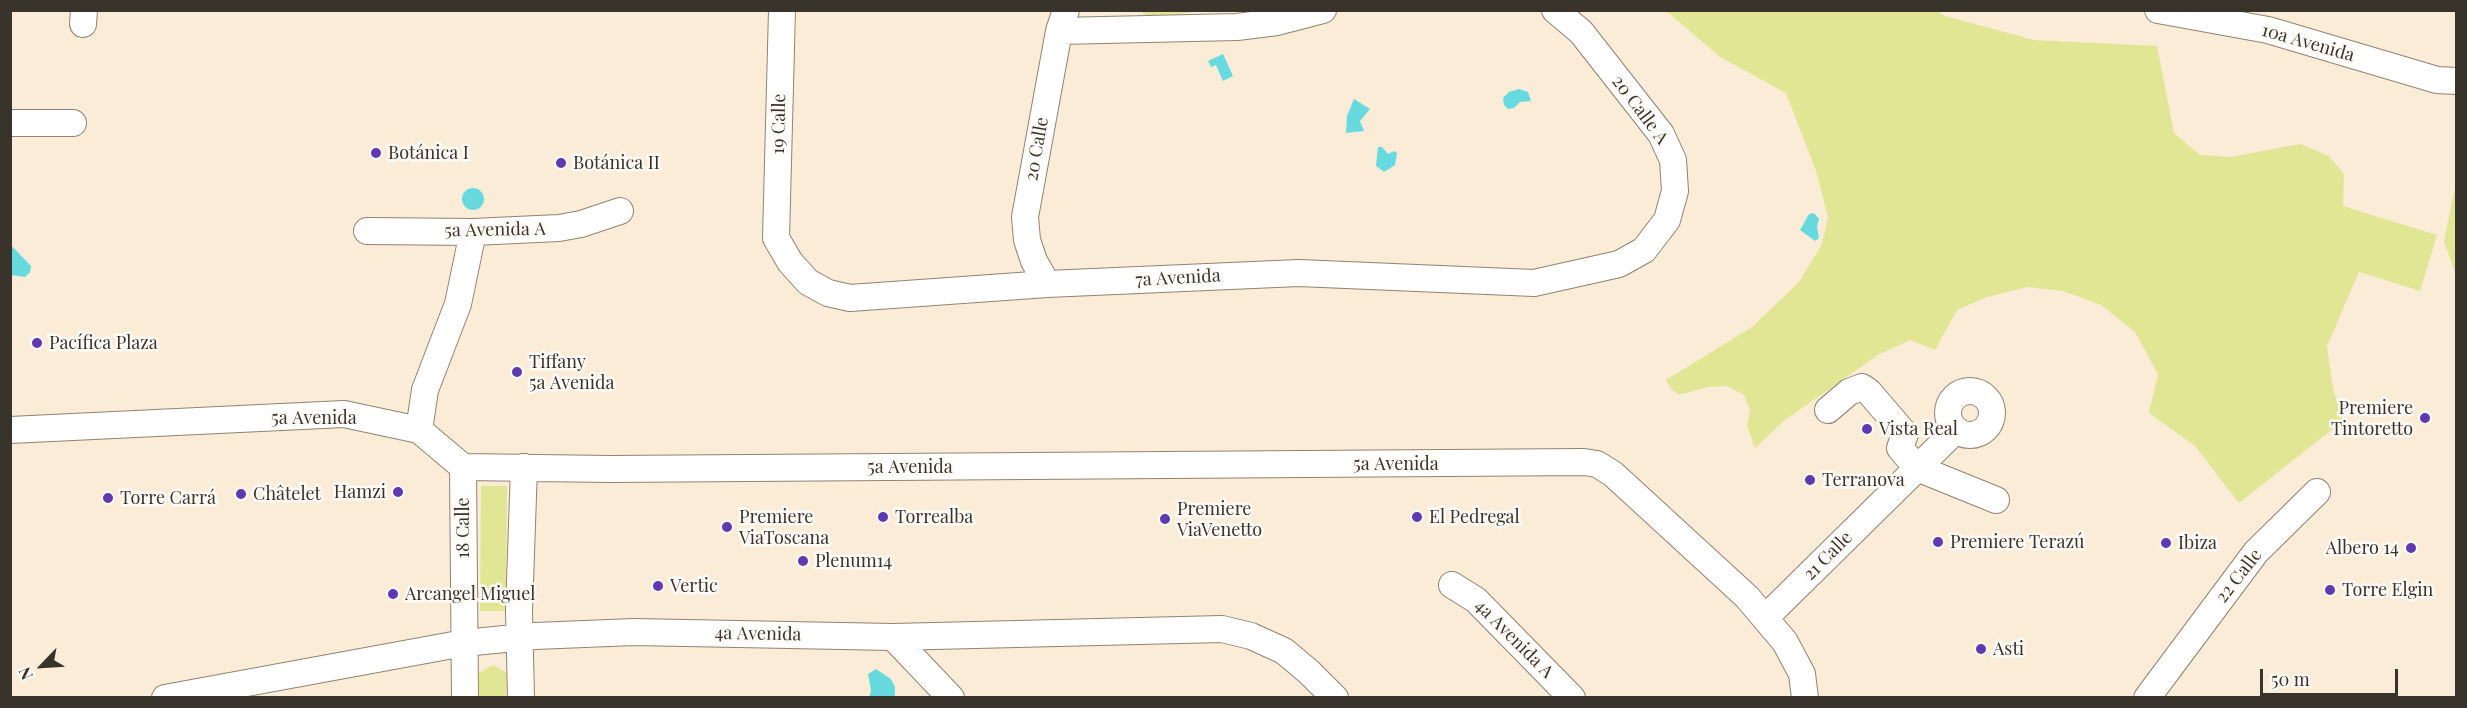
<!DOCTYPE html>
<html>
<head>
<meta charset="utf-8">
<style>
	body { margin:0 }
	#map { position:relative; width:2467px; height:708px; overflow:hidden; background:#fbecd8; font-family:"Playfair Display",serif }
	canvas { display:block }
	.frame { position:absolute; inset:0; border:12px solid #38332b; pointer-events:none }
	.north { position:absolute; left:12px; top:636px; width:60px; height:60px; -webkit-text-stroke:4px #fefbf7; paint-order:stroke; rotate:245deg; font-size:16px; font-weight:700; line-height:24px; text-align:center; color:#38332b }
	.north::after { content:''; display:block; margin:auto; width:21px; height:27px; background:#38332b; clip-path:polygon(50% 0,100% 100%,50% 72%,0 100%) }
	.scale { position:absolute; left:2260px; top:669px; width:138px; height:27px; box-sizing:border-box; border:3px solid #38332b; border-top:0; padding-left:8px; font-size:18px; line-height:21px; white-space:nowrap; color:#38332b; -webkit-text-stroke:4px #fefbf7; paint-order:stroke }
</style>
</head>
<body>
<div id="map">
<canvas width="2467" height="708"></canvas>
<div class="frame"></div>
<div class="north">N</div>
<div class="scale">50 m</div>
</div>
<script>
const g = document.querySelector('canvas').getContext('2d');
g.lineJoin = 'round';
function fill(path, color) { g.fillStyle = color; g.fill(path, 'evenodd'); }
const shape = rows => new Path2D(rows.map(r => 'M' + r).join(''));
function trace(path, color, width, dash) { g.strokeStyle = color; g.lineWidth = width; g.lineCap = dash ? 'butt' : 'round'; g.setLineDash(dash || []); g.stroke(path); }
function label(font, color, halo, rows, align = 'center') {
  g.font = font + ' "Playfair Display",serif'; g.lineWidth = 5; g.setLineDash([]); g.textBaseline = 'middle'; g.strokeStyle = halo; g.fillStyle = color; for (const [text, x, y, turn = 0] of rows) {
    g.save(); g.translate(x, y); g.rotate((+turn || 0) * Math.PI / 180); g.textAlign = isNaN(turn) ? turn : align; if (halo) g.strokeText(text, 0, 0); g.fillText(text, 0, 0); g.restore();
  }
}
fill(shape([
	[1139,11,1254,11,1201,11,1151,18],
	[1662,11,1936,11,1945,16,2034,40,2157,46,2174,133,2200,155,2231,157,2300,144,2329,156,2344,174,2343,206,2437,235,2420,291,2359,272,2327,346,2333,389,2343,421,2239,503,2195,446,2149,413,2158,374,2135,332,2101,305,2063,291,2027,287,1987,297,1957,310,1935,350,1910,340,1878,355,1785,420,1755,448,1747,426,1750,410,1744,395,1727,386,1708,387,1679,395,1671,389,1666,380,1752,327,1799,282,1822,244,1828,217,1816,171,1786,93,1720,57,1670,14],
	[2456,182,2456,276,2444,241],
	[481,486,507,486,506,611,480,611],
	[493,665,507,673,506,697,479,697,479,673]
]), '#e1e694');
fill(shape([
	[1223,54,1233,76,1223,81,1216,65,1211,67,1208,61],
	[1519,89,1528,92,1531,101,1520,102,1514,108,1508,109,1504,105,1503,98,1509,92],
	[1354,99,1370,109,1360,121,1364,131,1346,133,1347,116],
	[1378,147,1382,147,1388,154,1394,151,1397,153,1395,165,1384,172,1376,166],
	'462 199a11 11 0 1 1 22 0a11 11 0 1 1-22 0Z',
	[1814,213,1819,219,1817,227,1819,238,1815,241,1800,230,1809,214],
	[11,245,31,266,30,272,25,277,11,275],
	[876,669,891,679,895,687,895,697,869,697,871,691,868,674]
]), '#67dae0');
const minor = shape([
	[782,10,776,238,790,262,808,282,828,293,850,298,1047,284,1299,273,1534,283,1619,264,1644,250,1667,220,1675,191,1673,160,1661,134,1581,32,1555,10],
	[2158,10,2268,30,2437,80,2456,81],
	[83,24,84,10],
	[1059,31,1237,27,1277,22,1323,10],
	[10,123,73,123],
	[367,231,473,232,559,228,581,224,620,211],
	[1047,284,1034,261,1027,240,1025,217,1059,31,1066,10],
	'1948 413a22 22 0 1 1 44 0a22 22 0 1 1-44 0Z',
	[1828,410,1849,392,1862,387,1869,392,1905,434,1900,448,1917,468,1996,500],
	[10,430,344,414,419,430,463,467,610,469,1584,462,1597,464,1613,474,1747,597,1785,642,1802,674,1805,698],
	[419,430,425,390,458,304,473,232],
	[463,467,465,698],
	[1452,585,1476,600,1572,698],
	[1765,618,1956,430],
	[893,637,951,698],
	[165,698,464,643,535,636,634,632,893,637,1222,629,1251,636,1284,651,1309,672,1335,698],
	[521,698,519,611,524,467],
	[2147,698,2256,552,2317,492]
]);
trace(minor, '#908371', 28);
trace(minor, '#fff', 26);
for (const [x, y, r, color] of [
	[376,153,6,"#6039b1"],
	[561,163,6,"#6039b1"],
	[37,343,6,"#6039b1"],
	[517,372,6,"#6039b1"],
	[2425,418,6,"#6039b1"],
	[1867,429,6,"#6039b1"],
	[1810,480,6,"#6039b1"],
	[398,492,6,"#6039b1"],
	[241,494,6,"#6039b1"],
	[108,498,6,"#6039b1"],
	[883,517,6,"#6039b1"],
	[1417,517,6,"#6039b1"],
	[1165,519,6,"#6039b1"],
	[727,527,6,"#6039b1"],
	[1938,542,6,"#6039b1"],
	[2166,543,6,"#6039b1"],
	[2411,548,6,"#6039b1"],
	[803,561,6,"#6039b1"],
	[658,586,6,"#6039b1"],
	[2330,590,6,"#6039b1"],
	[393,594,6,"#6039b1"],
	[1981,649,6,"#6039b1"]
]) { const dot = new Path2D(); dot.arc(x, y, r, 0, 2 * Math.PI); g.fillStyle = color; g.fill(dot); trace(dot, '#fefbf7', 2); }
label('18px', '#38332b', '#fefbf7', [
	["10a Avenida",2308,43,16],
	["20 Calle A",1640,110,53],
	["19 Calle",779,124,-89],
	["20 Calle",1037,149,-80],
	["5a Avenida A",495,230,-1],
	["7a Avenida",1178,278,-3],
	["5a Avenida",314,418],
	["5a Avenida",1396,464],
	["5a Avenida",910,467],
	["18 Calle",463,528,-90],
	["21 Calle",1828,556,-45],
	["22 Calle",2239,576,-52],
	["4a Avenida",758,634,1],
	["4a Avenida A",1514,639,45]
]);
label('18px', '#38332b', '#fefbf7', [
	["Botánica I",388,153],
	["Botánica II",573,163],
	["Pacífica Plaza",49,343],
	["Tiffany",529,362],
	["5a Avenida",529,383],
	["Premiere",2413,408,"right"],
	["Tintoretto",2413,429,"right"],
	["Vista Real",1879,429],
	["Terranova",1822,480],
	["Hamzi",386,492,"right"],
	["Châtelet",253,494],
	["Torre Carrá",120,498],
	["Premiere",1177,509],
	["ViaVenetto",1177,530],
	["Premiere",739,517],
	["ViaToscana",739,538],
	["Torrealba",895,517],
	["El Pedregal",1429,517],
	["Premiere Terazú",1950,542],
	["Ibiza",2178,543],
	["Albero 14",2399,548,"right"],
	["Plenum14",815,561],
	["Vertic",670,586],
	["Torre Elgin",2342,590],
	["Arcangel Miguel",405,594],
	["Asti",1993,649]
], 'left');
</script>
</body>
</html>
